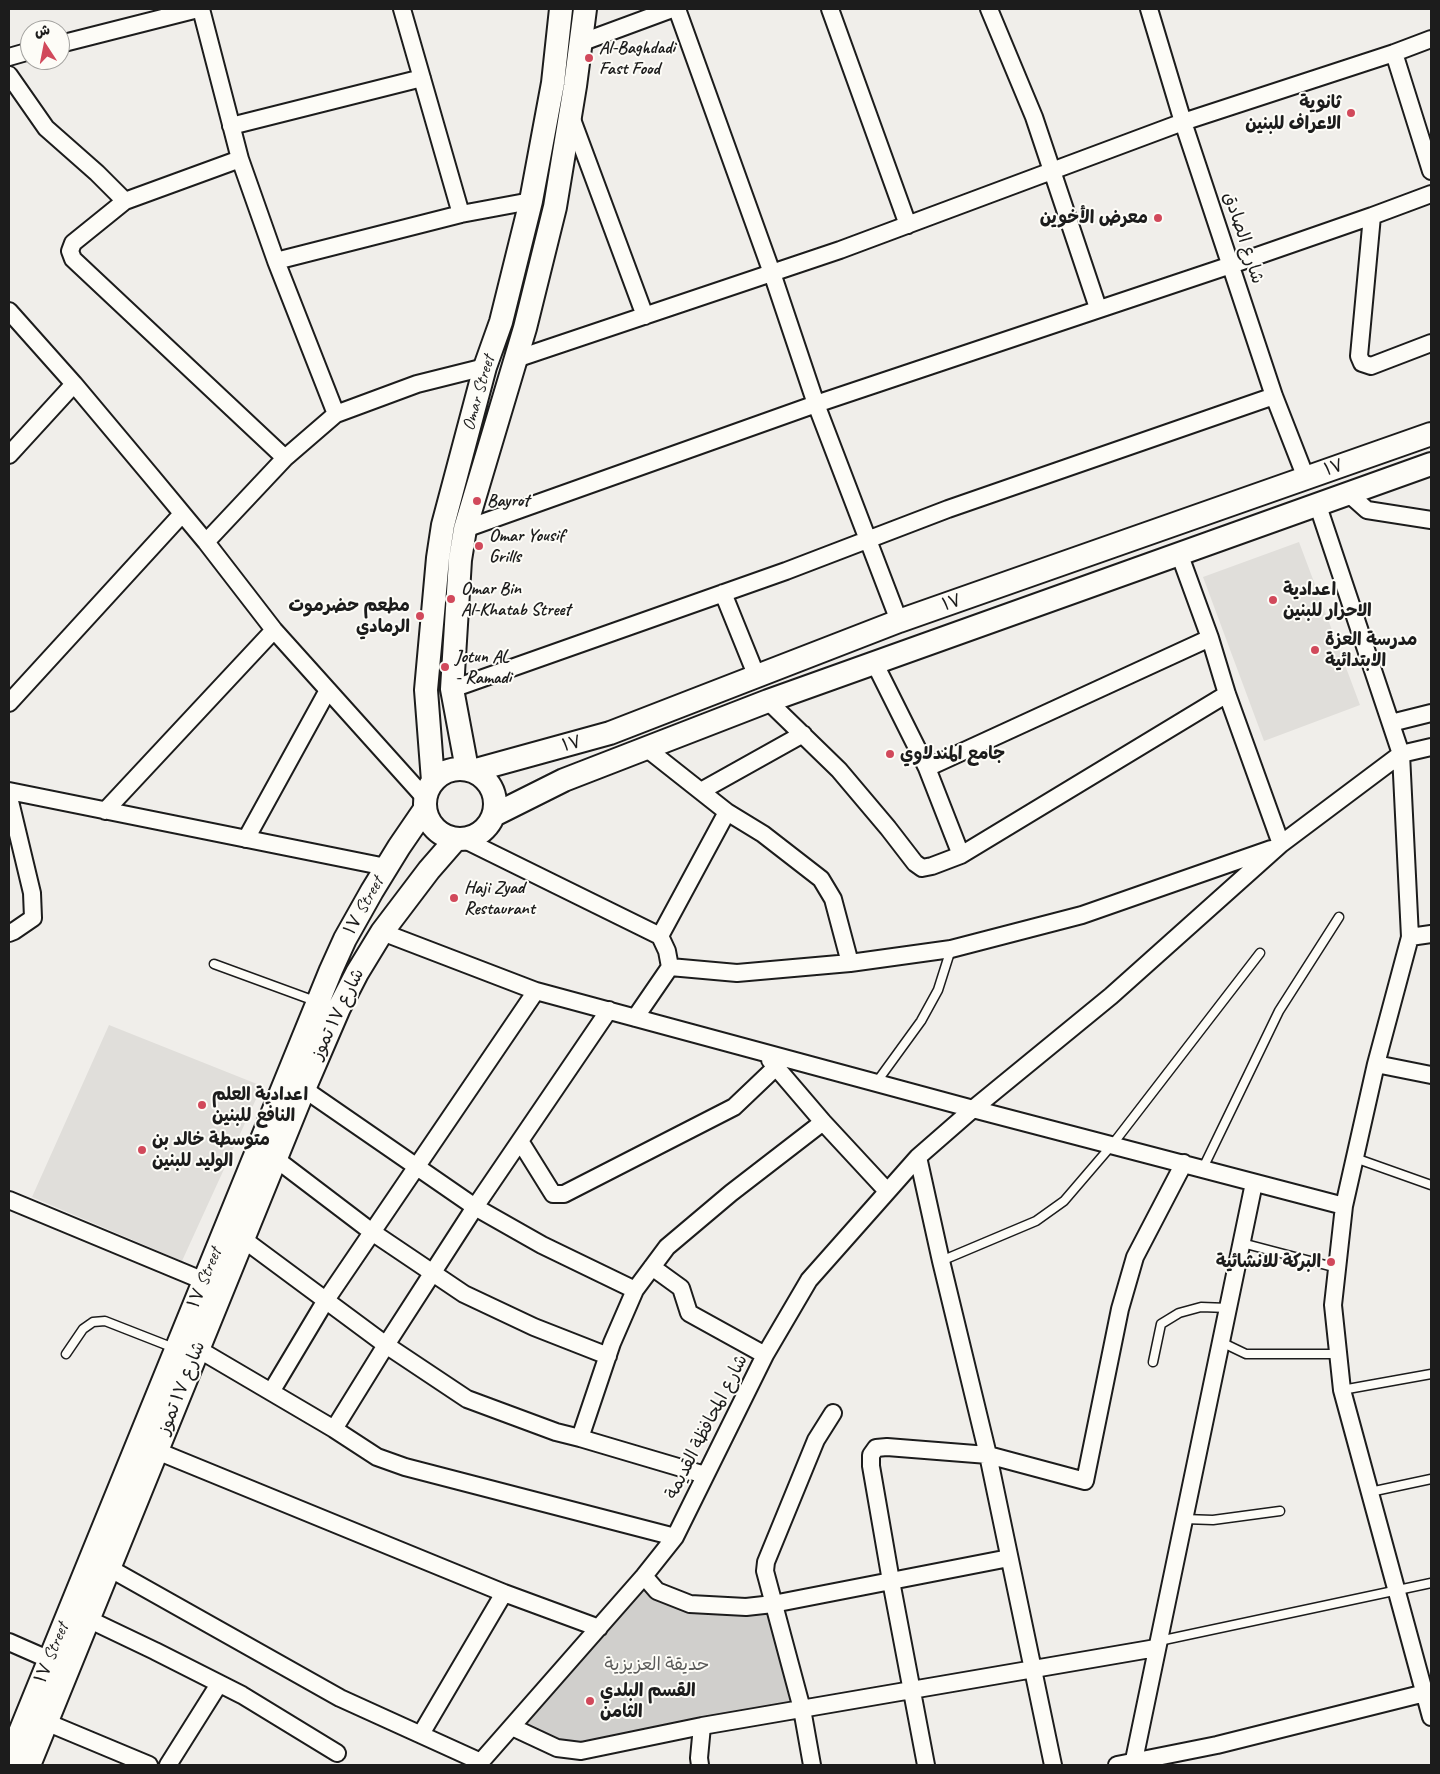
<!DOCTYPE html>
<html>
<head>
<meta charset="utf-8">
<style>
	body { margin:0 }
	#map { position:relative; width:1440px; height:1774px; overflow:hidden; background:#f0eeea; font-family:Caveat,"Playpen Sans Arabic",sans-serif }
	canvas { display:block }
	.frame { position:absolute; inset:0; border:10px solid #1c1c1c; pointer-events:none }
	.north { position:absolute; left:20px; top:20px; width:50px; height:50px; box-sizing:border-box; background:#fdfcf7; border:1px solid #a3a29f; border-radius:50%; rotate:349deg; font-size:14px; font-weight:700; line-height:20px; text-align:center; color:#1c1c1c }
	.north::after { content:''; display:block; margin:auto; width:18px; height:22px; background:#d1495b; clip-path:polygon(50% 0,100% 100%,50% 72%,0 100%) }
</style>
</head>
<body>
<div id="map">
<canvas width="1440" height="1774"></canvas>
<div class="frame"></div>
<div class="north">ش</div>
</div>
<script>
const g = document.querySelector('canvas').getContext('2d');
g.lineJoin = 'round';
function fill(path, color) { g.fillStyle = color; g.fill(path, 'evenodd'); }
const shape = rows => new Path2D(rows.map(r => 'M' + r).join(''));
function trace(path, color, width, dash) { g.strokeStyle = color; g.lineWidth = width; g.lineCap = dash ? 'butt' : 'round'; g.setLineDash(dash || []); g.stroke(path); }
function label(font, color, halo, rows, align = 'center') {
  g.font = font + ' Caveat,"Playpen Sans Arabic",sans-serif'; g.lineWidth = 4; g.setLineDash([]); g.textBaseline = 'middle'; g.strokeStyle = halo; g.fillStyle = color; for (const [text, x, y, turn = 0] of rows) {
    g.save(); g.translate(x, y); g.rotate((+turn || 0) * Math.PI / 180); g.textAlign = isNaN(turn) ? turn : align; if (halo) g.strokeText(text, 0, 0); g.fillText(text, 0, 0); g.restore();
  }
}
fill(shape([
	[1299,542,1360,705,1264,741,1203,577],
	[109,1025,262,1086,182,1261,32,1197]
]), '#e0deda');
fill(shape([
	[641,1579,690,1604,770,1604,802,1709,569,1751,512,1727]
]), '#d0cfcc');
const lane = shape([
	[214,964,315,1001],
	[876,1083,921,1021,938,990,951,949],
	[1355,1158,1431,1185],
	[1203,1168,1279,1011,1339,917],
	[1242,1243,1337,1268],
	[941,1261,1036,1221,1064,1201,1112,1145,1260,953],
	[1221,1342,1246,1354,1338,1354],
	[66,1354,83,1329,93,1322,105,1321,174,1348],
	[1153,1362,1161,1324,1179,1313,1201,1307,1228,1308],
	[1342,1390,1431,1374],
	[1370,1492,1431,1479],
	[1184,1519,1213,1520,1280,1511],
	[1159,1641,1431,1583]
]);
const street = shape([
	[201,9,240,159,276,261,336,414],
	[402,9,461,214],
	[677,9,772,273,816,404,899,621],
	[830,9,908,225],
	[989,9,1034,117,1098,308],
	[1149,9,1183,122,1274,396,1306,478],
	[580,43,672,9],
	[60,44,198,9],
	[1394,53,1431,171],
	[9,57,30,51],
	[9,75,46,128,97,173,125,201],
	[570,114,645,316],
	[231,126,422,78],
	[240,159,125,201,73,243,70,251,73,259,285,458],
	[1372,216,1359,356,1362,363,1371,366,1431,343],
	[276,261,461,214,531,201],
	[9,311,74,384,152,477,206,542,274,630,425,798],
	[516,359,840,250,1183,122,1394,53,1431,39],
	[9,455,74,384],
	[1349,494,1367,510,1431,520],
	[1318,506,1401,754,1410,937,1376,1064,1344,1206,1333,1305,1342,1390,1431,1717],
	[465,529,816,404,1231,265,1372,216,1431,194],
	[206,542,285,458,336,414,417,384,485,367],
	[1179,553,1210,638,1227,694,1281,844],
	[723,593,757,677],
	[874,662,927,768,961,855],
	[452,689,786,571,948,509,1274,396],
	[768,701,839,770,888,828,915,863,922,868,932,866,961,855,1227,694],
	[9,703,182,514],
	[1391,723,1431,713],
	[646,748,727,812,763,834,821,879,833,899,850,963],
	[927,768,1210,638],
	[9,791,386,867],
	[701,791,803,734],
	[9,797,32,893,33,918,14,931,9,933],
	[105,811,274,630],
	[246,839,328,690],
	[463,839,660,936,667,951,670,967,737,973,850,963,951,949,1082,915,1271,849],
	[382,932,536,991,973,1109,1344,1206],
	[660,936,727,812],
	[1410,937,1431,934],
	[635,1018,670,967],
	[770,1060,823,1122,887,1191],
	[1376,1064,1431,1075],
	[304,1089,475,1207,542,1245,635,1290],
	[520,1141,553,1194,564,1194,734,1107,776,1067],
	[918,1157,941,1261,988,1455,1053,1765],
	[276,1159,372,1232,464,1294,534,1327,608,1356],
	[9,1200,204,1281],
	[243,1239,386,1345,467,1399,556,1432,580,1438,705,1475],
	[652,1267,681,1288,689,1313,765,1355],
	[198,1349,334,1429,377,1457,405,1467,675,1537],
	[271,1392,326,1300,536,991],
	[334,1429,386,1345,475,1207,609,1010],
	[580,1438,612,1343,635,1290,667,1247,731,1193,823,1122],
	[157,1451,504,1593,599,1628],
	[109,1568,340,1698,481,1762],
	[644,1576,657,1591,690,1604,746,1607,773,1604,1009,1558],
	[88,1619,155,1651,242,1695,337,1753],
	[9,1642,50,1660],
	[46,1722,149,1765],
	[512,1727,557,1748,581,1751,702,1726,1156,1648],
	[421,1734,504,1593],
	[168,1765,219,1684],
	[478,1765,644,1576,675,1537,765,1355,809,1280,918,1157,973,1109,1111,996,1281,844,1401,754,1431,747],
	[700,1765,699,1758,702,1726],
	[812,1765,802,1709,765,1571,766,1562,816,1440,833,1413],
	[926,1765,891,1581,871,1466,871,1455,876,1448,887,1447,988,1455,1085,1481,1120,1309,1135,1257,1184,1163],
	[1117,1765,1217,1745,1425,1693],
	[1133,1765,1254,1183]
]);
const secondary = shape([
	'425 804a35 35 0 1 1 70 0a35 35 0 1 1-70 0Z',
	[467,769,452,689,460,560,465,529,525,328,555,207,575,86,585,9],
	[472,771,610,733,899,621,1431,434],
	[433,781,426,690,438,558,443,525,485,367,501,322,531,201,553,83,561,9],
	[494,815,564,780,768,701,1431,464],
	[9,1759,331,970,345,939,372,891,399,847,425,809],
	[29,1765,304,1089,339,1008,357,973,382,932,429,870,456,839]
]);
trace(lane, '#1c1c1c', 11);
trace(street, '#1c1c1c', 20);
trace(secondary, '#1c1c1c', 26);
trace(lane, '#fdfcf7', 8);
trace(street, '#fdfcf7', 16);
trace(secondary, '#fdfcf7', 22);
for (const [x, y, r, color] of [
	[589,58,5,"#d1495b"],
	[1351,113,5,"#d1495b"],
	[1158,218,5,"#d1495b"],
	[477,501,5,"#d1495b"],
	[479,546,5,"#d1495b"],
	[451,599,5,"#d1495b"],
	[1273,600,5,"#d1495b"],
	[420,616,5,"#d1495b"],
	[1315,650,5,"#d1495b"],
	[445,667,5,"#d1495b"],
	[890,754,5,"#d1495b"],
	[454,898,5,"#d1495b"],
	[202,1105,5,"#d1495b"],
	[142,1150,5,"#d1495b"],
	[1331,1262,5,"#d1495b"],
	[590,1701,5,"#d1495b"]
]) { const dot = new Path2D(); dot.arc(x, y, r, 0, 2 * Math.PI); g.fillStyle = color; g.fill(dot); trace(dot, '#fdfcf7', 2); }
label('bold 18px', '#1c1c1c', '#fdfcf7', [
	["Al-Baghdadi",599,48],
	["Fast Food",599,69],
	["ثانوية",1341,103,"right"],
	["الاعراف للبنين",1341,124,"right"],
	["معرض الأخوين",1148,218,"right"],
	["Bayrot",487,501],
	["Omar Yousif",489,536],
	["Grills",489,557],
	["Omar Bin",461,589],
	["Al-Khatab Street",461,610],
	["اعدادية",1283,590],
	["الاحرار للبنين",1283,611],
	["مطعم حضرموت",410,606,"right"],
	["الرمادي",410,627,"right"],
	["مدرسة العزة",1325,640],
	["الابتدائية",1325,661],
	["Jotun AL",455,657],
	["- Ramadi",455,678],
	["جامع المندلاوي",900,754],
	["Haji Zyad",464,888],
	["Restaurant",464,909],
	["اعدادية العلم",212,1095],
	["النافع للبنين",212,1116],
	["متوسطة خالد بن",152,1140],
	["الوليد للبنين",152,1161],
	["البركة للانشائية",1321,1262,"right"],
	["القسم البلدي",600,1691],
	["الثامن",600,1712]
], 'left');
label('18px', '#1c1c1c', '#fdfcf7', [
	["شارع الصادق",1243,238,72],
	["Omar Street",479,393,-74],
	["١٧",1334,468,-19],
	["١٧",952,603,-19],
	["١٧",572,744,-16],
	["١٧ Street",364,906,-61],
	["شارع ١٧ تموز",338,1014,-64],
	["١٧ Street",205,1278,-68],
	["شارع ١٧ تموز",182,1388,-68],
	["شارع المحافظة القديمة",707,1427,-63],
	["١٧ Street",52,1653,-68]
]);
label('18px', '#5b5b5a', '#fdfcf7', [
	["حديقة العزيزية",657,1665]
]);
</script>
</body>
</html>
